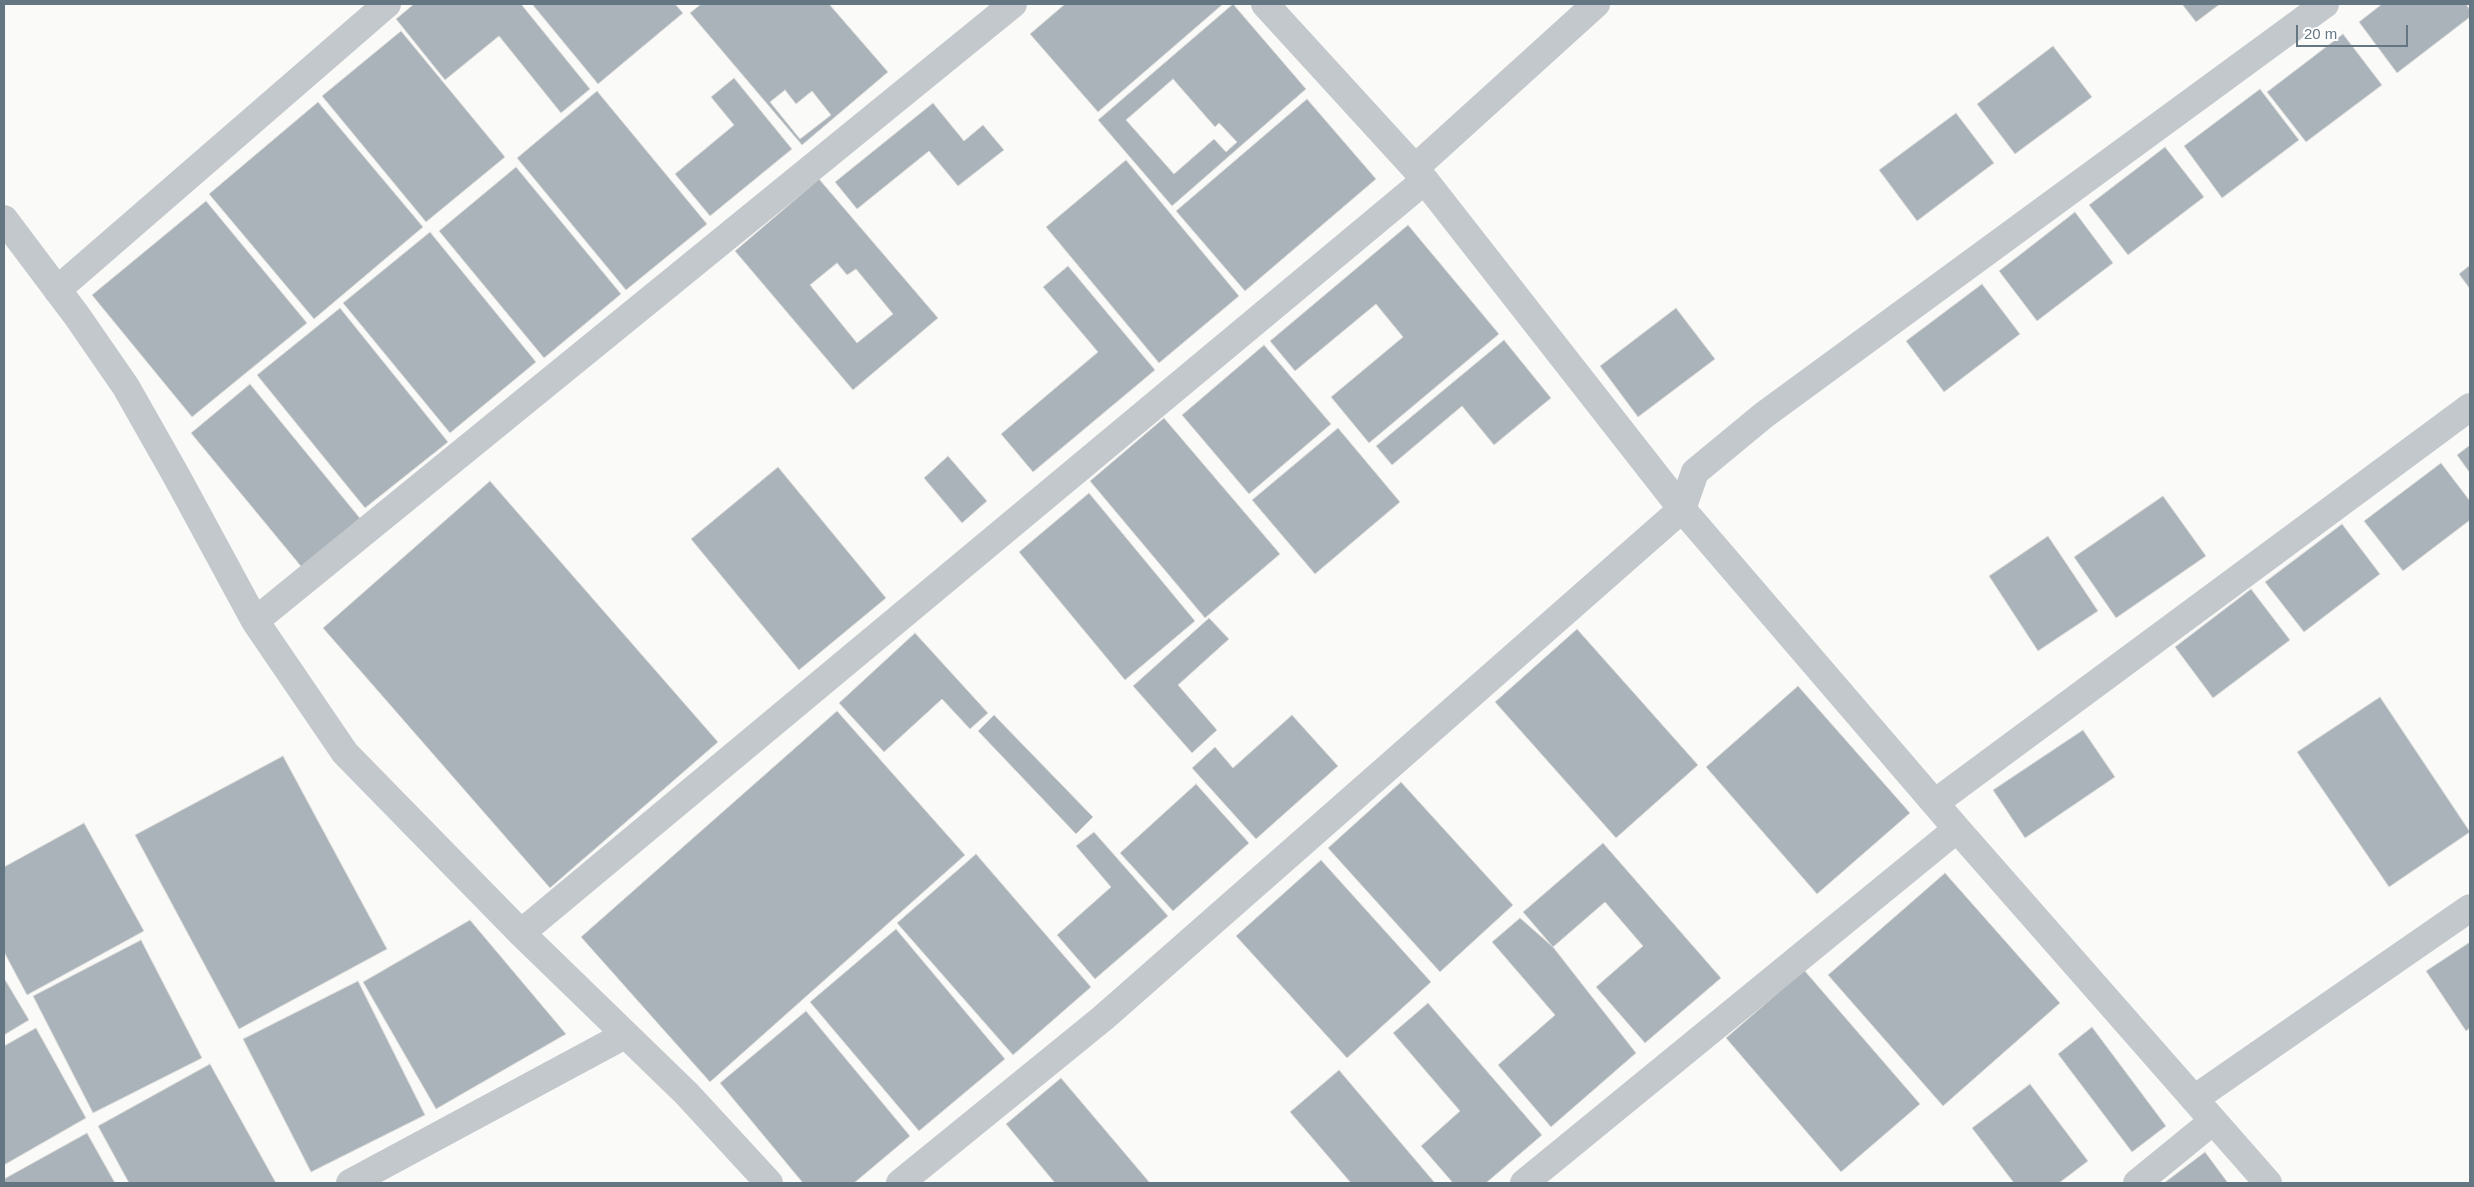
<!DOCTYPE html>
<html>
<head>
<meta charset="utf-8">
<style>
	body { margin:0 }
	#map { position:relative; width:2474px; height:1187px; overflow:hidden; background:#fafaf8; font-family:Arial,sans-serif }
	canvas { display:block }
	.frame { position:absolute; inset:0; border:5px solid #657683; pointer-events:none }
	.scale { position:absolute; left:2296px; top:25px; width:112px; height:22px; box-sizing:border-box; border:2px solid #657683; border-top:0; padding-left:6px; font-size:15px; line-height:18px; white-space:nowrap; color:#657683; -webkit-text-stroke:4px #fff; paint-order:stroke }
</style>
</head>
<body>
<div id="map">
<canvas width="2474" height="1187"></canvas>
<div class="frame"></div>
<div class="scale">20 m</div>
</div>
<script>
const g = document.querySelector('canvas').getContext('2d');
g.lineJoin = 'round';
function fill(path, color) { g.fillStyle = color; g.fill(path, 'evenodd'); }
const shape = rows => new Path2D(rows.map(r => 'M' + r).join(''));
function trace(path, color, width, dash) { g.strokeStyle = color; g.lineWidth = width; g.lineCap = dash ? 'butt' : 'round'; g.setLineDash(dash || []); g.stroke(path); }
const building = shape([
	[414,4,521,4,590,89,561,113,499,36,445,80,396,19,414,4],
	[532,4,675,4,683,13,598,84,532,4],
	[701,4,829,4,888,72,802,145,690,13,701,4],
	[1065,4,1223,4,1098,112,1030,34,1065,4],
	[1233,4,1306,89,1172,206,1098,120,1233,4],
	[2182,4,2220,4,2196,22,2182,4],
	[2382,4,2466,4,2470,10,2470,17,2397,73,2359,22,2382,4],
	[401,31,505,157,426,222,322,96,401,31],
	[2343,34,2382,85,2306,142,2267,92,2343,34],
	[2053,46,2092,97,2015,154,1977,104,2053,46],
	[734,78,792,149,710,216,675,174,734,125,711,97,734,78],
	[1173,79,1215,127,1219,123,1237,142,1226,152,1214,139,1174,174,1126,120,1173,79],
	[2260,89,2299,140,2222,198,2184,146,2260,89],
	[785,90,796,104,812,91,831,115,800,139,770,102,785,90],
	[597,91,707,224,626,290,517,158,597,91],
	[1307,99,1376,179,1245,291,1176,211,1307,99],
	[318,102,423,227,314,319,209,194,318,102],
	[933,103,964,141,983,125,1004,150,958,186,929,151,857,209,835,182,933,103],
	[1956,113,1994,163,1917,221,1879,170,1956,113],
	[2165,147,2204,197,2128,255,2089,205,2165,147],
	[1126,160,1239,296,1159,363,1046,227,1126,160],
	[516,167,621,294,544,358,439,231,516,167],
	[819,179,938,318,853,390,735,251,819,179],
	[206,201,307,323,192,417,92,295,206,201],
	[2075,212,2113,263,2037,321,1999,271,2075,212],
	[1408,225,1499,334,1369,443,1331,397,1403,337,1376,304,1295,371,1270,341,1408,225],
	[430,232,536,362,450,433,343,303,430,232],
	[837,263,847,275,856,269,893,314,857,343,810,285,837,263],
	[2470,265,2470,289,2459,274,2470,265],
	[1068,266,1155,370,1033,472,1001,434,1098,352,1043,287,1068,266],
	[1982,284,2020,334,1944,392,1906,341,1982,284],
	[340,308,448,442,365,508,257,375,340,308],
	[1676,308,1715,359,1638,417,1600,366,1676,308],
	[1504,340,1551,398,1494,445,1462,406,1392,465,1376,446,1504,340],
	[1264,345,1331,424,1249,494,1182,415,1264,345],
	[250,384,363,522,304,570,191,433,250,384],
	[1164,418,1280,554,1205,618,1090,481,1164,418],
	[1338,428,1400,502,1315,574,1252,500,1338,428],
	[2470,445,2470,473,2457,455,2470,445],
	[948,456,987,501,962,523,924,478,948,456],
	[2441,463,2470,501,2470,520,2403,571,2364,521,2441,463],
	[778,467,886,598,799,670,691,539,778,467],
	[490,481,718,742,550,888,323,628,490,481],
	[1089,493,1195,621,1125,680,1019,552,1089,493],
	[2163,496,2206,556,2116,618,2074,557,2163,496],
	[2342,524,2380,574,2304,632,2265,582,2342,524],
	[2048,536,2098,611,2038,651,1989,576,2048,536],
	[2251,589,2290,640,2213,698,2175,647,2251,589],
	[1209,618,1229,639,1178,685,1217,730,1192,753,1133,686,1209,618],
	[1577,629,1698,765,1616,838,1495,702,1577,629],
	[915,633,988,713,970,729,942,699,884,752,839,703,915,633],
	[1798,686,1910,813,1817,894,1706,767,1798,686],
	[2380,697,2470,832,2389,887,2297,752,2380,697],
	[837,711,965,855,710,1082,581,937,837,711],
	[994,715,1093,817,1076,834,978,731,994,715],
	[1292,715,1338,766,1256,839,1192,768,1215,747,1233,768,1292,715],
	[2083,730,2115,777,2025,838,1993,790,2083,730],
	[283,756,387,949,239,1029,135,835,283,756],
	[1401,782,1513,905,1440,972,1328,848,1401,782],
	[1196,784,1249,843,1173,911,1120,853,1196,784],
	[84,823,144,931,27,995,4,952,4,867,84,823],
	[1094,832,1168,916,1095,979,1057,935,1111,887,1076,846,1094,832],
	[1603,843,1721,978,1645,1043,1596,987,1643,946,1605,902,1553,947,1523,912,1603,843],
	[976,854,1091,987,1013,1055,897,923,976,854],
	[1321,860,1431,982,1347,1058,1236,936,1321,860],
	[1945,873,2060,1003,1943,1106,1828,975,1945,873],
	[1520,918,1553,947,1636,1053,1551,1127,1498,1065,1555,1015,1492,942,1520,918],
	[470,920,566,1034,436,1109,363,982,470,920],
	[896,929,1005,1059,919,1131,810,1002,896,929],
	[141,940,202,1058,93,1113,33,996,141,940],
	[2470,942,2470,1028,2466,1031,2426,971,2470,942],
	[1804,970,1920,1104,1841,1172,1726,1038,1804,970],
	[4,978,29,1020,4,1035,4,978],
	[358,981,425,1115,311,1172,243,1039,358,981],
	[1428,1003,1542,1135,1486,1183,1453,1183,1421,1146,1460,1111,1393,1033,1428,1003],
	[806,1011,910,1136,854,1183,803,1183,720,1083,806,1011],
	[2092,1027,2166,1126,2132,1152,2058,1054,2092,1027],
	[36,1028,86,1118,4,1165,4,1046,36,1028],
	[210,1064,276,1183,129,1183,98,1126,210,1064],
	[1339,1070,1435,1183,1351,1183,1290,1112,1339,1070],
	[1061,1078,1150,1183,1055,1183,1006,1124,1061,1078],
	[2030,1084,2088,1161,2059,1183,2014,1183,1972,1128,2030,1084],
	[87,1133,115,1183,4,1183,4,1179,87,1133],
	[2205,1152,2228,1183,2164,1183,2205,1152]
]);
fill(building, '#aab3b9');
trace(building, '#dcdcda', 1);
trace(shape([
	[1265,4,1415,168,1682,509,1957,829,2268,1183],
	[1415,168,1596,4],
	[4,219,77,316,126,387,177,477,255,621,345,753,521,933,687,1094,769,1183],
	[57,290,387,4],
	[255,621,1013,4],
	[1936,802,2470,407],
	[521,933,1424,181],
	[2194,1099,2470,908],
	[350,1183,625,1035],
	[900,1183,1103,1018,1682,509,1695,472,1764,415,2325,4],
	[1524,1183,1957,829],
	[2137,1183,2213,1121]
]), '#c3c8cc', 28);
</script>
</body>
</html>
